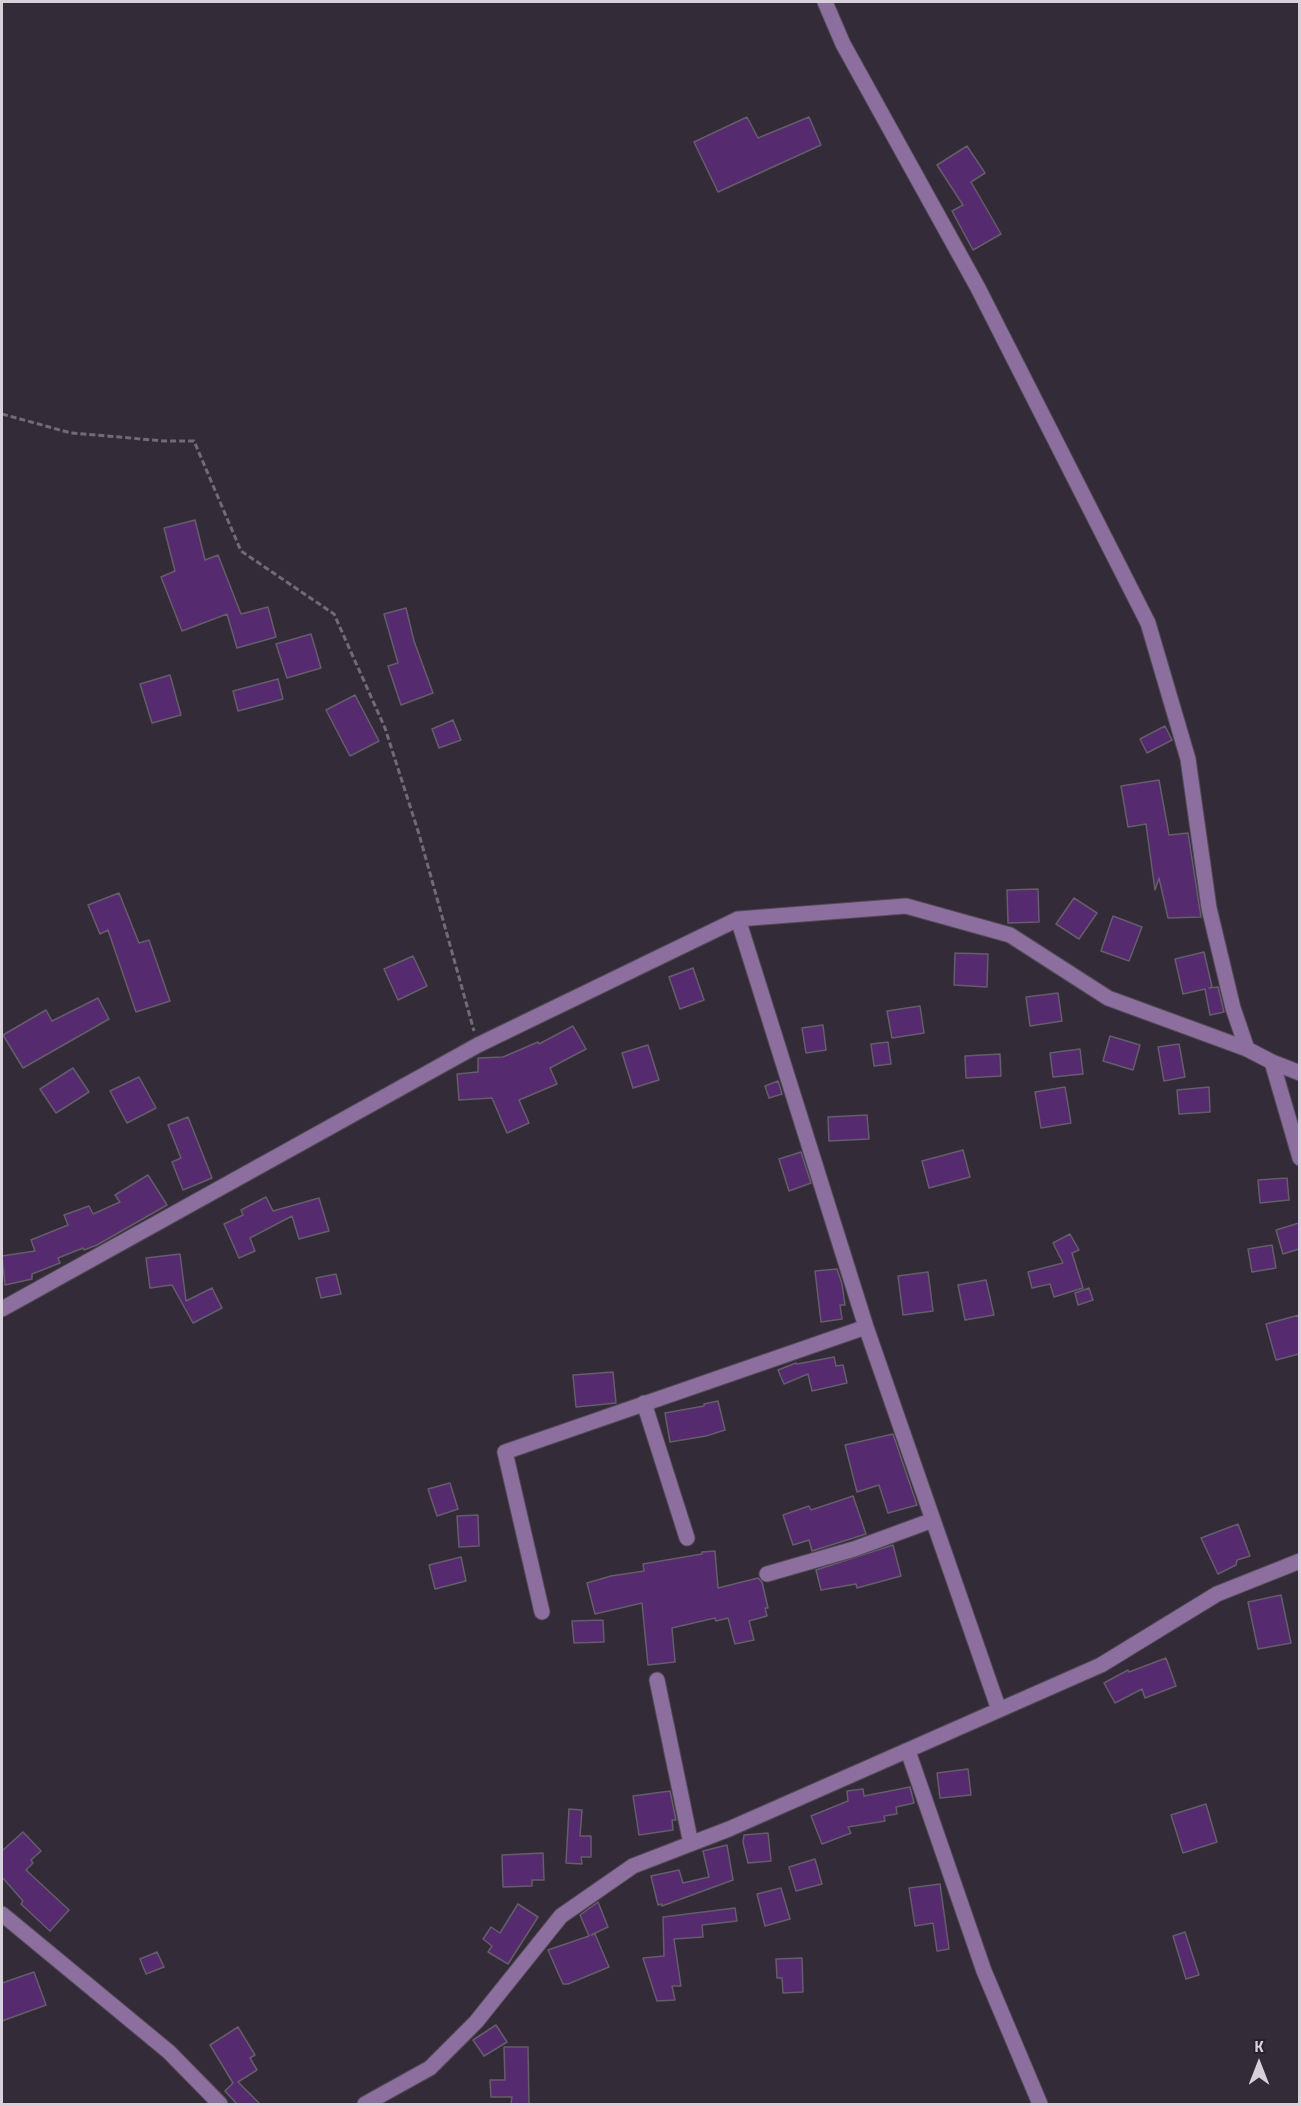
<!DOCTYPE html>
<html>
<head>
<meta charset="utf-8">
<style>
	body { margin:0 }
	#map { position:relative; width:1301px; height:2106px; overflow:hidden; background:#332c38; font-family:"Titillium Web",sans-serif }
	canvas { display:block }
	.frame { position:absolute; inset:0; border:3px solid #d7d2da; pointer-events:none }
	.north { position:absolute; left:1229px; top:2034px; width:60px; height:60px; -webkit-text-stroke:4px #29222e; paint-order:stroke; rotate:0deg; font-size:16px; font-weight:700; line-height:24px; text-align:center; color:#d7d2da }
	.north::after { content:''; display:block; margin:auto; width:21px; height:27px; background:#d7d2da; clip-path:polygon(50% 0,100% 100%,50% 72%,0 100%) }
</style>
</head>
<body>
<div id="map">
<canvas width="1301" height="2106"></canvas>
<div class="frame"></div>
<div class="north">K</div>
</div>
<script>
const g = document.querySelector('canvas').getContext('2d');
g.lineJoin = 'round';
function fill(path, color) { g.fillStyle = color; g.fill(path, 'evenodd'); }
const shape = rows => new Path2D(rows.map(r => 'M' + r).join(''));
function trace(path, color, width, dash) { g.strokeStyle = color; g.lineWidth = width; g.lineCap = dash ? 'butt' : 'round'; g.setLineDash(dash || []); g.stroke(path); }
const building = shape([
	[747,117,758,138,809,117,821,145,718,192,694,142,747,117],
	[967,146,985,173,971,182,1001,234,973,250,952,211,963,205,937,165,967,146],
	[195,520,205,560,218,555,241,614,268,607,276,637,237,648,227,614,182,631,161,577,175,571,164,528,195,520],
	[406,608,414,641,433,693,401,705,388,666,398,663,384,614,406,608],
	[311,634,321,668,287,678,276,644,311,634],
	[170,675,181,715,152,723,140,684,170,675],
	[278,679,283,699,238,711,233,691,278,679],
	[355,695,379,741,350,756,326,710,355,695],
	[453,720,461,740,439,748,432,729,453,720],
	[1165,726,1172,740,1147,753,1140,739,1165,726],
	[1159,780,1169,835,1188,833,1201,917,1168,918,1159,878,1155,890,1146,824,1128,827,1121,786,1159,780],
	[1038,889,1039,922,1008,923,1007,890,1038,889],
	[119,893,139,943,149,940,170,1001,136,1012,108,930,100,934,88,905,119,893],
	[1074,898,1097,913,1079,939,1056,924,1074,898],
	[1113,916,1142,927,1129,961,1101,951,1113,916],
	[1204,952,1212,987,1209,988,1218,987,1224,1012,1210,1015,1205,989,1183,994,1175,959,1204,952],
	[955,953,988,954,987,987,954,985,955,953],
	[413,956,427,986,398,1000,384,969,413,956],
	[693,968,704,1000,680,1009,669,977,693,968],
	[1058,993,1062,1021,1030,1026,1026,997,1058,993],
	[98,998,109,1019,23,1068,3,1035,46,1010,52,1021,98,998],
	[920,1006,924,1033,892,1038,887,1011,920,1006],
	[823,1025,826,1050,806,1053,802,1028,823,1025],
	[573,1026,586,1049,550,1068,557,1084,519,1100,529,1123,507,1133,492,1098,459,1100,457,1074,478,1072,478,1058,503,1057,538,1042,539,1044,573,1026],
	[1110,1036,1140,1045,1133,1070,1103,1061,1110,1036],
	[888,1042,891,1064,874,1066,871,1044,888,1042],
	[1179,1044,1185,1077,1164,1081,1158,1047,1179,1044],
	[648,1045,659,1080,633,1088,622,1053,648,1045],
	[1080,1049,1083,1074,1053,1077,1050,1053,1080,1049],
	[1000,1054,1001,1076,966,1078,965,1056,1000,1054],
	[73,1068,89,1092,56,1113,40,1089,73,1068],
	[139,1077,156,1108,127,1123,110,1091,139,1077],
	[778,1081,782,1094,769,1098,765,1086,778,1081],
	[1065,1087,1071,1123,1041,1128,1035,1092,1065,1087],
	[1209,1087,1210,1112,1179,1114,1177,1090,1209,1087],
	[867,1115,869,1139,829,1141,828,1117,867,1115],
	[188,1117,212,1178,183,1190,172,1162,181,1158,168,1125,188,1117],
	[963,1150,970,1177,929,1188,922,1161,963,1150],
	[801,1152,811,1183,789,1191,779,1159,801,1152],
	[148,1175,167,1205,97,1245,84,1250,83,1248,58,1258,60,1263,32,1274,32,1279,5,1285,2,1256,35,1251,31,1240,68,1225,64,1215,89,1206,93,1214,120,1202,115,1195,148,1175],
	[1287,1178,1289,1200,1260,1203,1258,1180,1287,1178],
	[266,1197,273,1211,319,1198,329,1231,299,1239,292,1216,250,1238,255,1251,239,1258,224,1224,243,1215,241,1210,266,1197],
	[1299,1223,1299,1249,1283,1254,1276,1230,1299,1223],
	[1070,1234,1079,1250,1072,1253,1083,1288,1054,1297,1050,1284,1032,1288,1028,1272,1063,1263,1053,1243,1070,1234],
	[1272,1245,1276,1268,1252,1272,1248,1249,1272,1245],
	[180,1254,186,1301,212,1288,222,1308,193,1323,172,1285,150,1288,146,1258,180,1254],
	[837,1269,842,1284,845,1305,840,1305,842,1319,821,1322,815,1271,837,1269],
	[928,1272,933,1311,903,1315,898,1276,928,1272],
	[336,1274,341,1294,321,1298,316,1278,336,1274],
	[986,1280,994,1315,965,1320,958,1285,986,1280],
	[1089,1288,1093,1300,1078,1305,1075,1293,1089,1288],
	[1299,1315,1299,1354,1276,1360,1266,1324,1299,1315],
	[834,1357,836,1366,843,1365,847,1383,812,1391,808,1374,784,1384,778,1370,796,1363,797,1364,834,1357],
	[613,1372,616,1403,576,1407,573,1375,613,1372],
	[718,1401,725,1430,706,1436,670,1442,665,1413,704,1406,704,1404,718,1401],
	[893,1434,917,1505,888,1513,879,1485,857,1492,845,1445,893,1434],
	[450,1483,458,1509,437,1516,428,1489,450,1483],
	[853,1496,866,1534,812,1551,809,1540,793,1545,783,1515,809,1506,811,1510,853,1496],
	[478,1515,479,1546,459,1547,457,1516,478,1515],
	[1238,1524,1250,1556,1237,1560,1236,1565,1218,1574,1201,1538,1238,1524],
	[893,1545,901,1576,857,1588,856,1584,821,1590,816,1570,893,1545],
	[715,1551,718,1588,758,1578,762,1582,768,1608,765,1608,767,1616,749,1621,754,1640,735,1644,728,1618,716,1621,715,1618,672,1628,675,1662,648,1665,642,1603,595,1614,587,1583,611,1576,644,1571,643,1564,702,1554,702,1552,715,1551],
	[461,1557,466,1581,435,1589,429,1565,461,1557],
	[1281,1595,1291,1643,1258,1649,1248,1602,1281,1595],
	[603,1620,604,1642,574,1643,572,1621,603,1620],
	[1166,1658,1176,1686,1145,1698,1142,1689,1115,1703,1104,1683,1128,1670,1129,1672,1166,1658],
	[968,1769,971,1795,940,1798,937,1773,968,1769],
	[910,1787,914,1803,896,1807,897,1814,884,1816,885,1821,848,1827,851,1833,822,1844,811,1816,848,1801,847,1791,863,1789,864,1796,910,1787],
	[670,1791,676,1820,672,1820,673,1830,639,1835,633,1796,670,1791],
	[1206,1804,1217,1842,1183,1853,1171,1815,1206,1804],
	[569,1809,582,1810,580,1836,591,1836,591,1857,581,1857,582,1864,566,1863,569,1809],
	[23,1832,41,1851,31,1860,33,1863,26,1870,69,1910,50,1931,21,1904,23,1901,2,1877,2,1851,23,1832],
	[768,1833,771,1861,748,1863,743,1842,744,1835,768,1833],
	[727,1845,733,1880,662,1906,662,1904,658,1905,651,1876,679,1870,683,1883,709,1877,703,1851,727,1845],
	[543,1853,544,1880,532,1880,532,1886,503,1887,502,1855,543,1853],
	[815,1859,822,1884,796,1891,789,1867,815,1859],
	[940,1884,949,1949,937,1951,933,1923,915,1926,909,1888,940,1884],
	[781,1888,790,1919,765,1926,757,1894,781,1888],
	[598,1902,608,1927,591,1935,595,1934,609,1967,568,1984,563,1984,548,1950,589,1936,580,1915,598,1902],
	[518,1904,538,1917,508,1964,488,1952,492,1946,483,1939,491,1927,500,1933,518,1904],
	[735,1908,737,1921,702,1925,703,1937,674,1939,681,1986,672,1986,675,2000,657,2001,643,1958,664,1956,663,1917,735,1908],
	[1185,1932,1199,1975,1186,1979,1173,1936,1185,1932],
	[157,1952,164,1967,146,1974,140,1959,157,1952],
	[802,1958,803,1992,783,1993,782,1978,777,1978,776,1959,802,1958],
	[34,1972,46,2005,2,2021,2,1983,34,1972],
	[496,2025,507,2042,484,2056,473,2040,496,2025],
	[238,2027,255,2055,250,2058,257,2070,238,2082,260,2104,237,2104,225,2091,233,2083,210,2045,238,2027],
	[504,2047,528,2047,529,2104,511,2104,512,2097,491,2097,490,2080,505,2080,504,2047]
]);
fill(building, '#562a6e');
trace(building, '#645d6a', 1.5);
const minor = shape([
	[825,2,843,44,978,288,1148,623,1188,759,1209,908,1233,1008,1247,1049],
	[738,919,866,1327,999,1710],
	[1272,1062,1300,1158],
	[2,1309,478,1045,738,919,906,906,1010,935,1108,998,1247,1049,1272,1062,1300,1073],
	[644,1403,687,1538],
	[767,1574,854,1549,933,1520],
	[542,1612,505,1452,866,1327],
	[657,1680,691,1844],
	[908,1751,984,1971,1040,2104],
	[2,1914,169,2052,220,2104],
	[365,2104,430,2068,476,2022,561,1916,633,1866,729,1829,1101,1665,1217,1594,1300,1561]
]);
trace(minor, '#514a55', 17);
trace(shape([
	[2,414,71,433,165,441,194,441,241,551,334,614,385,728,419,834,474,1031]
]), '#716b75', 3, [6, 3]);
trace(minor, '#8c6e9f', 15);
</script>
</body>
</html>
